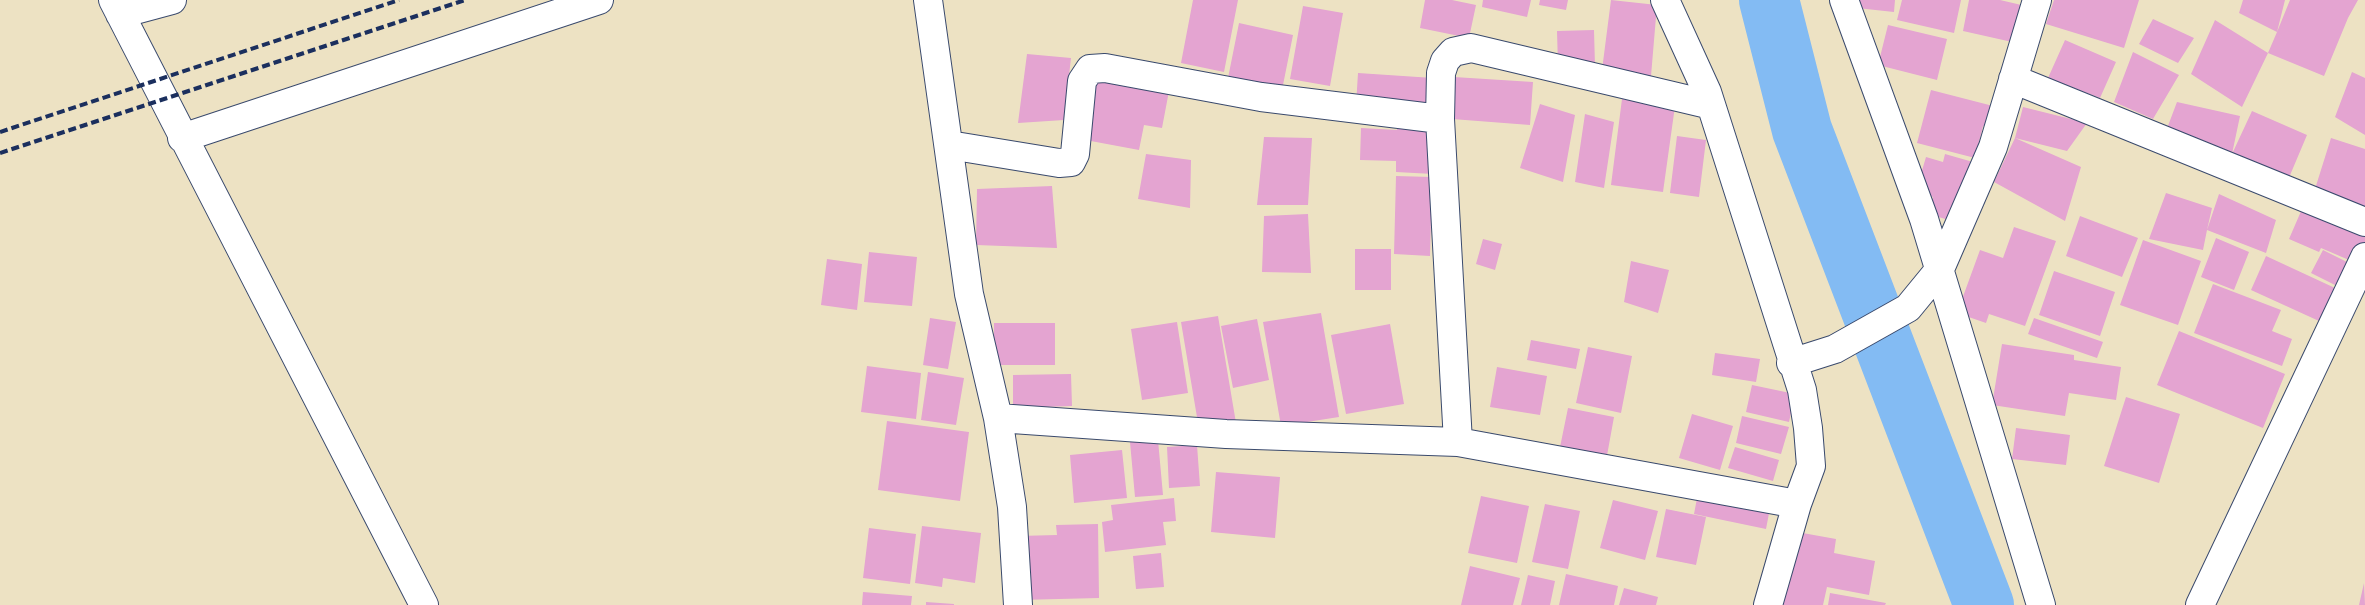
<!DOCTYPE html>
<html>
<head>
<meta charset="utf-8">
<style>
	body { margin:0 }
	canvas { display:block; background:#ede2c3 }
</style>
</head>
<body>
<canvas width="2365" height="605"></canvas>
<script>
const g = document.querySelector('canvas').getContext('2d');
g.lineJoin = 'round';
const shape = rows => new Path2D(rows.map(r => 'M' + r).join(''));
function trace(path, color, width, dash) { g.strokeStyle = color; g.lineWidth = width; g.lineCap = dash ? 'butt' : 'round'; g.setLineDash(dash || []); g.stroke(path); }
function fill(path, color) { g.fillStyle = color; g.fill(path, 'evenodd'); }
trace(shape([
	[1769,0,1802,130,1984,605]
]), '#83bbf3', 60);
fill(shape([
	[1193,0,1238,0,1224,72,1181,63],
	[1425,0,1452,0,1476,5,1469,38,1420,28],
	[1483,0,1531,0,1527,17,1482,7],
	[1540,0,1568,0,1566,10,1539,5],
	[1611,0,1657,5,1651,76,1602,70],
	[1858,0,1895,0,1894,12,1857,8],
	[1902,0,1961,0,1954,33,1897,20],
	[1969,0,2000,0,2030,7,2021,44,1963,31],
	[2054,0,2139,0,2124,48,2046,24],
	[2243,0,2285,0,2277,32,2290,0,2358,0,2348,18,2324,76,2268,53,2242,107,2191,74,2215,20,2268,53,2277,32,2239,13],
	[1303,6,1343,13,1330,86,1290,79],
	[2153,19,2194,38,2178,63,2139,44],
	[1239,23,1293,35,1282,90,1228,78],
	[1888,25,1947,39,1937,80,1878,65],
	[1594,30,1595,66,1558,66,1557,31],
	[2065,40,2116,62,2100,98,2048,78],
	[2133,52,2179,75,2153,119,2114,102],
	[1027,54,1071,58,1064,120,1018,123],
	[2352,72,2365,78,2365,135,2335,117],
	[1358,73,1433,78,1431,110,1356,105],
	[1091,77,1169,91,1162,128,1144,125,1139,150,1080,139],
	[1454,77,1533,82,1530,125,1452,119],
	[1931,90,1997,107,1991,128,1983,126,1975,158,1917,143],
	[1622,99,1675,106,1663,192,1611,185],
	[2177,102,2240,116,2232,154,2163,139],
	[1540,104,1575,115,1563,182,1520,168],
	[2023,107,2087,123,2067,151,2015,138],
	[2252,111,2307,135,2288,180,2232,154],
	[1585,114,1614,122,1604,188,1575,182],
	[1397,121,1435,123,1433,174,1396,172,1396,161,1360,160,1361,128,1397,130],
	[1677,136,1706,140,1699,197,1670,193],
	[1264,137,1312,138,1308,205,1257,205],
	[2015,138,2081,167,2065,221,1994,182],
	[2331,138,2365,149,2365,211,2315,189],
	[1146,154,1191,160,1190,208,1138,199],
	[1945,154,1973,162,1956,222,1928,214,1933,197,1916,191,1926,157,1943,162],
	[1396,176,1432,177,1430,256,1394,254],
	[1052,186,1057,248,976,245,977,189],
	[2166,193,2212,208,2207,230,2219,194,2276,220,2266,253,2207,230,2203,250,2149,239],
	[2305,202,2365,228,2365,242,2356,263,2321,248,2319,252,2289,239],
	[1308,214,1311,273,1262,272,1264,216],
	[2080,216,2138,238,2122,277,2066,256],
	[2014,227,2056,241,2025,326,1989,314,1986,323,1957,313,1980,250,2003,258],
	[2216,238,2249,252,2234,290,2201,277],
	[1483,239,1502,244,1495,270,1476,264],
	[2143,240,2201,261,2178,325,2120,305],
	[1355,249,1391,249,1391,290,1355,290],
	[2323,250,2351,264,2339,287,2311,273],
	[869,252,917,257,912,306,864,302],
	[2266,256,2335,288,2319,321,2251,290],
	[827,259,862,264,857,310,821,305],
	[1631,261,1669,270,1658,313,1624,302],
	[2054,271,2115,292,2100,336,2039,315],
	[2213,284,2281,310,2272,331,2292,339,2282,366,2194,333],
	[1321,313,1339,417,1281,426,1263,322],
	[1218,316,1236,423,1199,429,1181,322],
	[930,318,956,322,948,369,923,365],
	[2034,318,2103,342,2097,358,2028,334],
	[1257,319,1269,380,1233,388,1221,326],
	[1177,322,1188,393,1142,400,1131,329],
	[994,323,1055,323,1055,365,994,365],
	[1390,324,1404,404,1346,414,1331,335],
	[2179,331,2285,374,2263,428,2157,385],
	[1531,340,1580,349,1576,369,1527,360],
	[2002,344,2074,355,2074,360,2121,367,2116,400,2069,393,2065,416,1992,405],
	[1588,347,1632,356,1621,413,1576,403],
	[1715,353,1760,359,1756,382,1712,375],
	[867,366,921,373,916,419,861,412],
	[1497,367,1547,376,1540,415,1490,407],
	[928,372,964,378,956,425,921,420],
	[1071,374,1072,406,1013,408,1013,375],
	[1752,385,1795,394,1789,422,1746,412],
	[2126,397,2180,414,2159,483,2104,466],
	[1568,408,1614,417,1606,461,1559,452],
	[1692,414,1733,426,1720,470,1679,458],
	[1742,416,1789,427,1781,454,1736,443],
	[887,421,969,432,960,501,878,490],
	[2016,428,2070,435,2066,465,2012,459],
	[1158,440,1163,495,1135,497,1130,442],
	[1197,445,1200,486,1169,488,1167,447],
	[1735,447,1779,460,1773,481,1728,468],
	[1122,450,1127,498,1074,503,1070,455],
	[1216,472,1280,477,1275,538,1211,532],
	[1699,488,1771,503,1766,529,1694,514],
	[1481,496,1529,506,1517,563,1468,553],
	[1174,498,1176,521,1163,522,1166,545,1105,552,1102,522,1113,520,1111,505],
	[1613,500,1658,511,1645,560,1600,548],
	[1545,504,1580,511,1568,569,1532,562],
	[1666,509,1706,517,1696,565,1656,557],
	[1098,524,1099,598,1019,600,1018,536,1057,535,1056,525],
	[922,526,981,533,975,583,943,578,942,587,915,583],
	[869,528,916,534,910,584,863,578],
	[1797,532,1836,539,1834,553,1875,561,1869,595,1827,587,1823,605,1783,605],
	[1161,553,1164,587,1136,589,1133,556],
	[1470,566,1520,578,1513,605,1461,605],
	[1566,574,1618,586,1614,605,1559,605],
	[1528,575,1555,581,1550,605,1521,605],
	[2364,583,2365,605,2359,605],
	[1624,588,1658,597,1656,605,1619,605],
	[863,592,912,596,911,605,862,605],
	[1830,593,1886,603,1885,605,1828,605],
	[926,602,954,604,954,605,926,605]
]), '#e4a4d1');
const street = shape([
	[113,0,424,605],
	[928,0,969,294,998,418,1012,507,1018,605],
	[1665,0,1707,92,1802,390,1808,428,1811,466,1797,504,1768,605],
	[1844,0,1924,219,2041,605],
	[120,14,172,0],
	[2013,79,2365,222],
	[182,138,599,0],
	[949,145,1059,163,1071,162,1075,154,1082,81,1090,69,1105,68,1261,97,1440,119],
	[1791,363,1835,349,1908,308,1940,269,1993,147,2037,0],
	[998,418,1226,434,1458,442,1797,504],
	[1458,442,1440,119,1441,73,1445,61,1453,52,1471,48,1711,105],
	[2200,605,2365,257]
]);
trace(street, '#3a4a6d', 30);
trace(street, '#fff', 28);
trace(shape([
	[0,132,399,0],
	[0,153,465,0]
]), '#1b2f5e', 4, [8, 4]);
</script>
</body>
</html>
